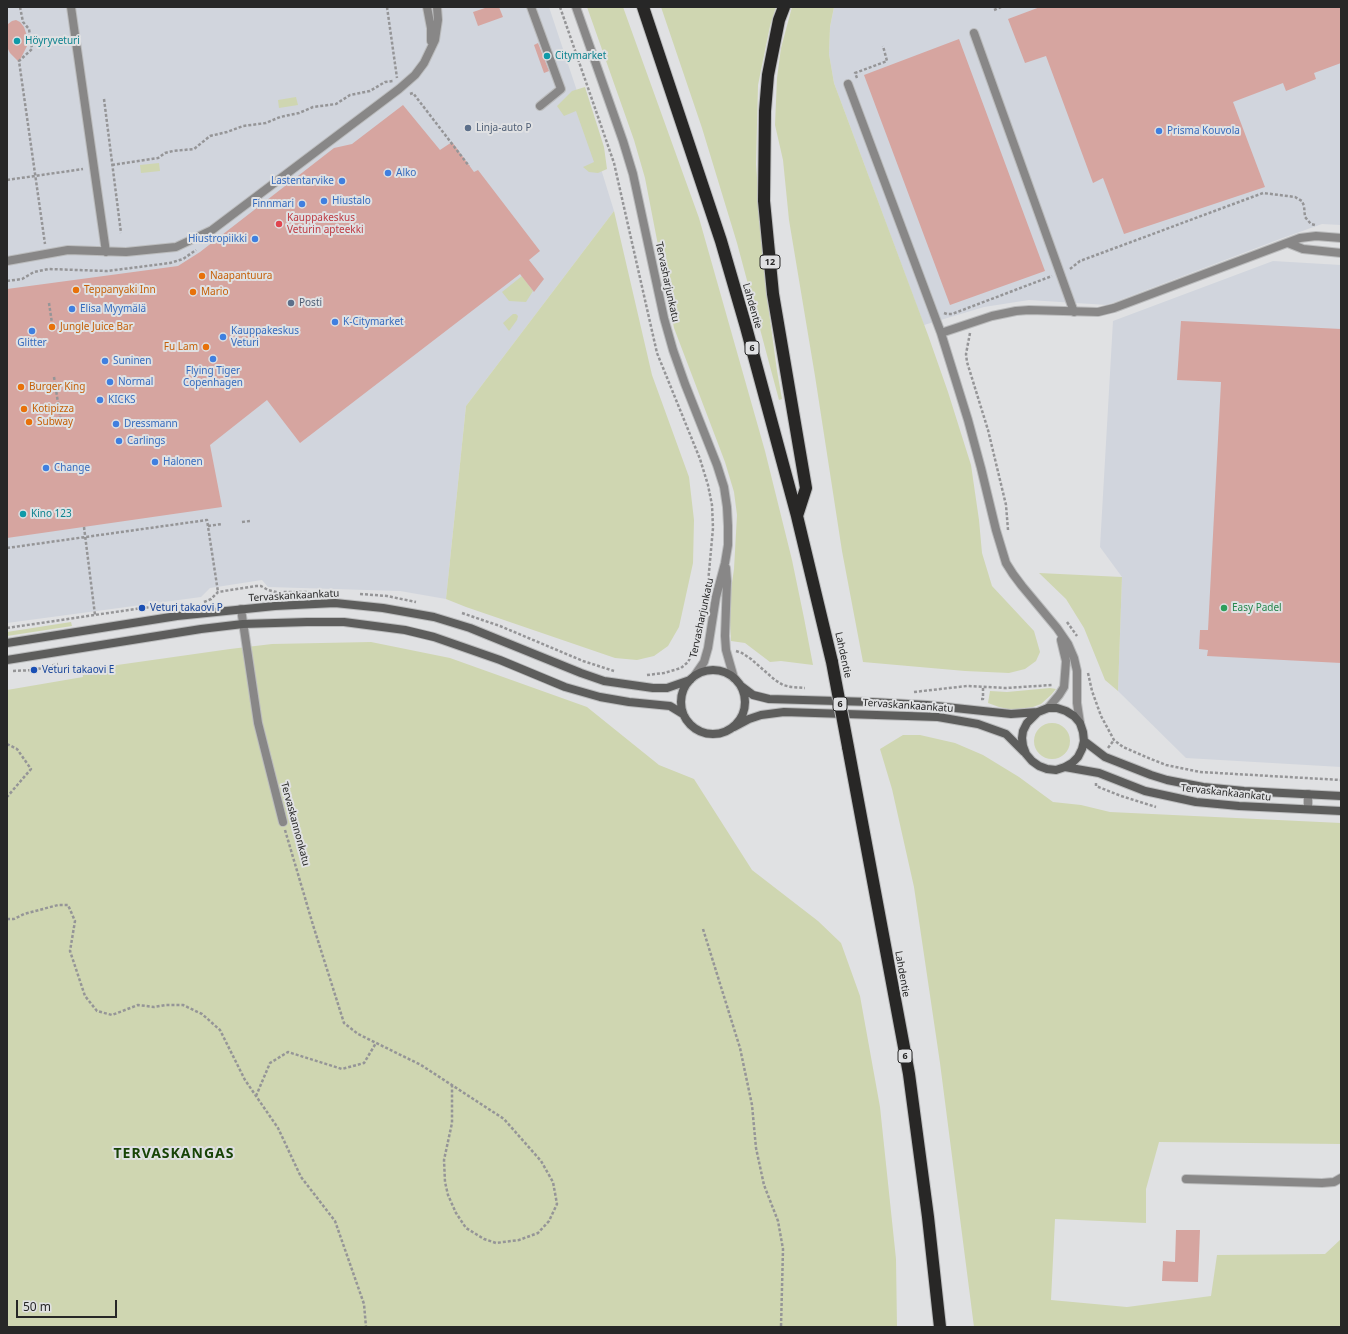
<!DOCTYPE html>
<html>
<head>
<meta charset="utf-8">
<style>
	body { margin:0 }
	#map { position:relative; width:1348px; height:1334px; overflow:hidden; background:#e0e1e3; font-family:"Noto Sans",sans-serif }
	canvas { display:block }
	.frame { position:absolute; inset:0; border:8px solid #272727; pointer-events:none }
	.scale { position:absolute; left:16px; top:1300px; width:101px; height:18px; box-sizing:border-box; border:2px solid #272727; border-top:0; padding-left:5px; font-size:12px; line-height:14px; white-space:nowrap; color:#272727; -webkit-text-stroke:3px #e0e1e3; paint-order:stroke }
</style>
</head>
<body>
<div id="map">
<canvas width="1348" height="1334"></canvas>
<div class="frame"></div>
<div class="scale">50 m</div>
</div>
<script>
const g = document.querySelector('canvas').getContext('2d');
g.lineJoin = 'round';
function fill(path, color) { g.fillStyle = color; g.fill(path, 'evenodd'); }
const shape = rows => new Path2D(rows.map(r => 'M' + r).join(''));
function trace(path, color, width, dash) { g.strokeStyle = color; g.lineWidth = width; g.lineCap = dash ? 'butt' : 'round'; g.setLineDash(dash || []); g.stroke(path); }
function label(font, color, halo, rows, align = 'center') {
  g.font = font + ' "Noto Sans",sans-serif'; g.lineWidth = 4; g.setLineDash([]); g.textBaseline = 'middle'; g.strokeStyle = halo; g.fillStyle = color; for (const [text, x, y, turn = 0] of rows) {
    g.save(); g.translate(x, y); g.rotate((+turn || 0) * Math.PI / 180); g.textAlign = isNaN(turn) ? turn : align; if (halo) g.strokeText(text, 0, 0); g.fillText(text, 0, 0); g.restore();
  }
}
fill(shape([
	[7,7,549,7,576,88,614,211,466,406,446,599,400,591,268,587,262,580,210,588,201,597,7,623],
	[834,7,1341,7,1341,225,1322,224,1280,239,1107,305,1029,300,984,307,924,325,834,83,829,54,830,27],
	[1273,261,1341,265,1341,767,1186,758,1118,691,1122,577,1100,547,1113,321]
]), '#d1d5dd');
fill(shape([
	[587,7,623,7,699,218,765,451,792,560,804,618,813,665,781,661,770,662,745,643,731,641,729,604,734,569,737,515,734,492,725,462,674,328,645,178,634,140],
	[661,7,776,7,770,26,758,85,756,164,765,283,777,371,782,399,779,400,737,243,702,128],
	[792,7,834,7,830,27,829,54,834,83,928,335,948,392,971,465,979,520,982,553,992,586,1034,631,1040,652,1036,661,1025,669,1009,673,965,671,863,662,842,551,815,376,789,220,783,160,775,125,777,78,781,48],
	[585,87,604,147,607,169,598,173,589,172,583,167,594,162,576,111,564,116,557,106,572,91],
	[296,97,298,105,279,108,278,100],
	[159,163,160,171,141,173,140,165],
	[614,211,652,375,689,477,694,520,693,563,679,627,668,646,654,656,637,660,615,658,466,607,446,599,466,406],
	[522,276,533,291,526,302,509,301,502,292],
	[513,314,516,314,518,316,517,320,509,331,503,323],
	[1039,573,1122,577,1118,691,1105,680,1084,628,1066,599],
	[71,622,72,626,7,636,7,632],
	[371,642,450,658,587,707,659,765,694,779,752,870,818,921,841,943,860,996,880,1107,896,1259,897,1327,7,1327,7,690,83,677,82,670,230,649,272,644],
	[1050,688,1056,689,1051,695,1041,704,1033,707,1012,710,999,707,988,703,990,691,1007,692],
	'1034 741a18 18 0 1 1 36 0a18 18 0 1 1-36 0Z',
	[903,735,920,735,955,743,983,755,1019,777,1053,802,1081,805,1110,812,1341,823,1341,1144,1159,1142,1146,1189,1146,1223,1055,1219,1051,1300,1127,1307,1211,1296,1217,1255,1325,1254,1341,1239,1341,1327,974,1327,940,1063,914,887,892,789,880,749]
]), '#cfd6b1');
fill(shape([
	[488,7,499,7,503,17,478,26,473,12],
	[1040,7,1341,7,1341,63,1314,73,1316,79,1286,91,1283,83,1233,102,1265,187,1124,234,1103,178,1093,183,1046,56,1025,63,1008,19],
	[16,20,20,22,24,27,27,36,27,46,19,62,10,53,7,47,7,27,8,24,12,21],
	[959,39,1045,271,950,305,864,75],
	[538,43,549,71,544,73,534,45],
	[403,105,440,150,452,142,474,172,478,170,540,251,529,260,544,279,534,292,520,274,300,443,267,400,210,445,222,507,7,538,7,289,178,266,200,252,334,148,352,144],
	[1181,321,1341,329,1341,663,1207,656,1208,650,1199,649,1200,630,1208,630,1221,382,1177,380],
	[1176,1230,1200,1230,1198,1282,1162,1281,1163,1261,1175,1262]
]), '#d6a5a0');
const lane = shape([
	[531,7,561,89,540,106],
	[974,33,1074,312],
	[1308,809,1308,794],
	[1186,1179,1322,1183,1334,1182,1341,1178]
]);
const street = shape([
	[71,7,106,252],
	[427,7,431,28,431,41],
	[576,7,623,141,633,174,664,318,673,350,685,384,717,465,724,487,727,507,728,526,728,545,725,563,716,597,708,648,704,662,695,675],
	[848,84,941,333,968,420,981,468,996,530,1006,563,1013,574,1022,586,1057,628,1068,644,1074,658,1077,671,1077,703,1080,723],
	[1288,243,1303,249,1341,253],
	[7,261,68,250,126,252,176,247,212,230,399,89,415,75,424,63,435,40,438,20,437,7],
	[941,333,992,316,1016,311,1029,310,1098,312,1114,308,1300,238,1316,236,1341,238],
	[726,568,727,581,725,636,726,650,734,678],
	[241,609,258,723,283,822],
	[1048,708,1059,695,1064,687,1066,661,1061,640]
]);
const secondary = shape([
	[7,643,177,616,275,606,335,603,383,608,434,617,470,628,581,673,604,681,653,688,667,688,690,680],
	[7,660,201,629,243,624,307,622,344,622,405,630,434,637,500,660,565,687,600,697,629,702,670,706,683,714],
	'681 702a32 32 0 1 1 64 0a32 32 0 1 1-64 0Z',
	[741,686,753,695,769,699,871,702,927,705,1011,714,1038,712,1048,708,1057,708,1066,711,1074,716,1080,723,1083,732,1084,741,1082,749,1078,757,1072,763,1065,767,1056,770,1047,769,1039,766,1032,761,1026,754,1023,746,1022,738,1023,731,1027,723,1038,712],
	[734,727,749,719,761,715,784,712,938,717,978,724,1006,734,1024,752],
	[1084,741,1105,757,1151,775,1167,780,1203,787,1244,791,1341,796],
	[1065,767,1099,773,1145,791,1196,802,1239,806,1341,811]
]);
const highway = shape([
	[643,7,721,241,746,327,797,516,832,662],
	[784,7,779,20,768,75,765,111,764,201,773,294,806,488,797,516],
	[848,747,909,1074,928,1217,940,1327]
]);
trace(lane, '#bbbcbd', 10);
trace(street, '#bbbcbd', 10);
trace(secondary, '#bbbcbd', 10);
trace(highway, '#bbbcbd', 14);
trace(shape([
	[20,7,23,22,29,29,32,49,19,61,45,244],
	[387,7,397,78],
	[560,7,614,163,657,353,700,459,708,485,712,505,713,528,708,583],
	[994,10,1001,7],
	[857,78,855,73,887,61,883,46],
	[410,94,413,93,469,166],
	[104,99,121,233],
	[112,165,158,158,165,153,173,151,194,149,210,136,227,132,243,126,266,123,280,117,299,113,313,107,336,104,350,95,370,91,385,82,393,81],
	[7,180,83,169],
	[1070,269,1080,261,1263,193,1295,197,1302,201,1304,206,1305,217,1311,224,1315,225],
	[7,281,22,279,34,272,49,269,107,271,170,263,183,259,196,250],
	[49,303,53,330],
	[944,313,947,314,952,314,1052,276],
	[970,333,966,354,967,362,988,430,1006,505,1008,530],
	[54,377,61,422],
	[242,522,250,521],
	[208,526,222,524],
	[84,527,95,615],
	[7,548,207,520,218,592],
	[360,594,387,596,416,602],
	[204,602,211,599,218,592,256,586,261,586,268,590,276,592,309,592],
	[462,613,500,626,583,661,614,671],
	[1067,622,1077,636],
	[7,628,142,608,173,605],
	[736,651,742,653,751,659,775,680,783,685,791,687,805,688],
	[13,671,34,670,58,664],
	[1088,673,1092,691,1101,716,1114,740,1123,747,1146,757,1166,765,1200,772,1341,780],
	[647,675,664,673,681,668,688,662,696,647,697,641],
	[914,692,967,686,1006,688,1052,685],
	[981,699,983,699,983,687],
	[7,744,17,749,31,769,7,797],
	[1108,748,1114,740],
	[1096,783,1096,786,1121,796,1156,807],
	[285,830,313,925,344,1023,358,1034,421,1065,504,1119,541,1161,553,1182,557,1204,549,1221,538,1233,519,1240,496,1243,484,1239,466,1228,456,1213,448,1195,445,1182,444,1160,452,1123,452,1085],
	[7,919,14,919,24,914,58,905,68,905,75,921,70,951,85,996,97,1011,112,1015,138,1005,154,1007,166,1005,183,1005,202,1014,220,1030,245,1080,278,1128,301,1177,335,1221,364,1304,366,1327],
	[703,929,740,1048,752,1105,756,1148,764,1185,778,1221,783,1249,781,1327],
	[256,1096,270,1063,288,1052,342,1069,364,1063,376,1043]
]), '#959597', 2.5, [3, 2]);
trace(lane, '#888787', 8);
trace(street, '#888787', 8);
trace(secondary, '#5d5d5c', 8);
trace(highway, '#282726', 12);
const highwayBridge = shape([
	[832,662,848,747]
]);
trace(highwayBridge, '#bbbcbd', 14, []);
trace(highwayBridge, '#282726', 12);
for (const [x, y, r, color] of [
	[17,41,4,"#0f9aa8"],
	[547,56,4,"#0f9aa8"],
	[468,128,4,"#5c6f8a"],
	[1159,131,4,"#3f7fe0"],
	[388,173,4,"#3f7fe0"],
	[342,181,4,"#3f7fe0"],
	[324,201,4,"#3f7fe0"],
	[302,204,4,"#3f7fe0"],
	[279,224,4,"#e0444e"],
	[255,239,4,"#3f7fe0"],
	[202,276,4,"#e8710a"],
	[76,290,4,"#e8710a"],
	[193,292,4,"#e8710a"],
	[291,303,4,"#5c6f8a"],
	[72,309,4,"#3f7fe0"],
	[335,322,4,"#3f7fe0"],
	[52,327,4,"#e8710a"],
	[32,331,4,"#3f7fe0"],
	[223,337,4,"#3f7fe0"],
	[206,347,4,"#e8710a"],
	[213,359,4,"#3f7fe0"],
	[105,361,4,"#3f7fe0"],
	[110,382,4,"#3f7fe0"],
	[21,387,4,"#e8710a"],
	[100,400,4,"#3f7fe0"],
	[24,409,4,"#e8710a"],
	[29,422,4,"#e8710a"],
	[116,424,4,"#3f7fe0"],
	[119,441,4,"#3f7fe0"],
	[155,462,4,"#3f7fe0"],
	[46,468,4,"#3f7fe0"],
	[23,514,4,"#0f9aa8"],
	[142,608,4,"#1a4fb4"],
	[1224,608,4,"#2e9e5b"],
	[34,670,4,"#1a4fb4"]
]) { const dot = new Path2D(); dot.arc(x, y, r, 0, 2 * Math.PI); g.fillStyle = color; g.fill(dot); trace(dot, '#e0e1e3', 1.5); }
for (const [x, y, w] of [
	[770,262,20],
	[752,348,14],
	[840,704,14],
	[905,1056,14]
]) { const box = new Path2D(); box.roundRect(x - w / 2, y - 7, w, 14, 3); g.fillStyle = '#e0e1e3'; g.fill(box); trace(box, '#272727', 1); }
label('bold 9px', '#272727', null, [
	["12",770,262],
	["6",752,348],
	["6",840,704],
	["6",905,1056]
]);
label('10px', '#0d838f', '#e0e1e3', [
	["Höyryveturi",25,41],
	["Citymarket",555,56],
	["Kino 123",31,514]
], 'left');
label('10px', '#4e5e75', '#e0e1e3', [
	["Linja-auto P",476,128],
	["Posti",299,303]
], 'left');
label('10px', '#366cbe', '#e0e1e3', [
	["Prisma Kouvola",1167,131],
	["Alko",396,173],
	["Lastentarvike",334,181,"right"],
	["Hiustalo",332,201],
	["Finnmari",294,204,"right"],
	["Hiustropiikki",247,239,"right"],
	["Elisa Myymälä",80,309],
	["K-Citymarket",343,322],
	["Kauppakeskus",231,331],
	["Veturi",231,343],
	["Glitter",32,343,"center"],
	["Suninen",113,361],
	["Flying Tiger",213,371,"center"],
	["Copenhagen",213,383,"center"],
	["Normal",118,382],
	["KICKS",108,400],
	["Dressmann",124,424],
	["Carlings",127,441],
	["Halonen",163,462],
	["Change",54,468]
], 'left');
label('10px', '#be3a42', '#e0e1e3', [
	["Kauppakeskus",287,218],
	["Veturin apteekki",287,230]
], 'left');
label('10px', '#c56008', '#e0e1e3', [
	["Naapantuura",210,276],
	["Teppanyaki Inn",84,290],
	["Mario",201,292],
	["Jungle Juice Bar",60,327],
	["Fu Lam",198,347,"right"],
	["Burger King",29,387],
	["Kotipizza",32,409],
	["Subway",37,422]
], 'left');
label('10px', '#272727', '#e0e1e3', [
	["Tervasharjunkatu",667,282,78],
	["Lahdentie",752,306,74],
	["Tervaskankaankatu",294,596,-3],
	["Tervasharjunkatu",702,618,-78],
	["Lahdentie",843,655,78],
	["Tervaskankaankatu",908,706,4],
	["Tervaskankaankatu",1226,793,6],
	["Tervaskannonkatu",295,824,75],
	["Lahdentie",902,974,80]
]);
label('10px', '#164399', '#e0e1e3', [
	["Veturi takaovi P",150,608],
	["Veturi takaovi E",42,670]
], 'left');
label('10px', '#27864d', '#e0e1e3', [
	["Easy Padel",1232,608]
], 'left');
g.letterSpacing = '1px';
label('bold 14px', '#184407', '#e0e1e3', [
	["TERVASKANGAS",174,1154]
]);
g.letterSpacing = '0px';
</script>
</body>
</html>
